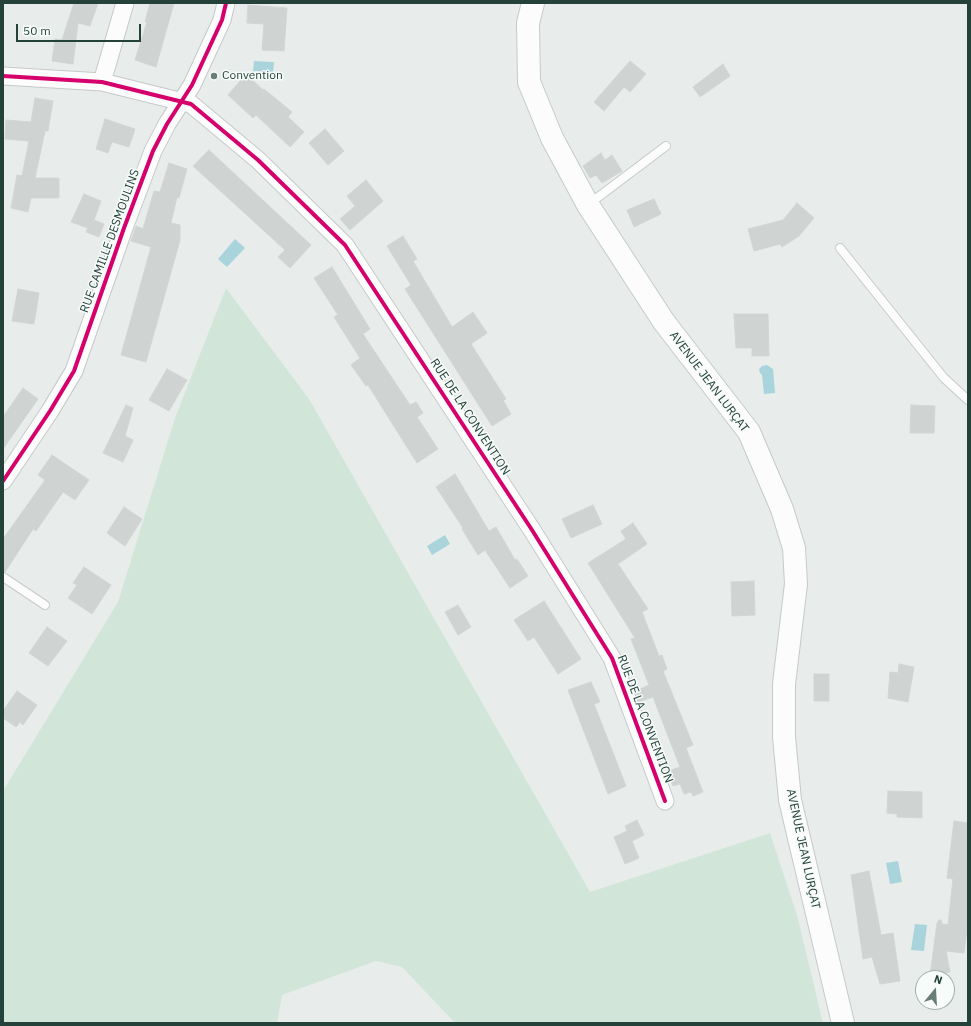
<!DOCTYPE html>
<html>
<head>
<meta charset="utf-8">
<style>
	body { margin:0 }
	#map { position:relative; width:971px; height:1026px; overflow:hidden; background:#e8edeb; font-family:"IBM Plex Sans",sans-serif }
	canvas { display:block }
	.frame { position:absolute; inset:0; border:4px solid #24423a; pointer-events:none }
	.north { position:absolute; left:915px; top:970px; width:40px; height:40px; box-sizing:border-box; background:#f7fbf9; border:1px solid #a3b1ad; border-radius:50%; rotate:18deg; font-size:11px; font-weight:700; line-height:16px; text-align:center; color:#24423a }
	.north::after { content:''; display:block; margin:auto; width:14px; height:18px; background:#697e78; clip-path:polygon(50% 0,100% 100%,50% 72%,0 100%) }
	.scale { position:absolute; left:16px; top:24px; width:125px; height:18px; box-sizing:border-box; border:2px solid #24423a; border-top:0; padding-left:5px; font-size:12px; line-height:14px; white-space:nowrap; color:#24423a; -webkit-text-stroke:3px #f7fbf9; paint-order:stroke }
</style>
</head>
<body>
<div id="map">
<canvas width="971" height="1026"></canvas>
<div class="frame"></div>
<div class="north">N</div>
<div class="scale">50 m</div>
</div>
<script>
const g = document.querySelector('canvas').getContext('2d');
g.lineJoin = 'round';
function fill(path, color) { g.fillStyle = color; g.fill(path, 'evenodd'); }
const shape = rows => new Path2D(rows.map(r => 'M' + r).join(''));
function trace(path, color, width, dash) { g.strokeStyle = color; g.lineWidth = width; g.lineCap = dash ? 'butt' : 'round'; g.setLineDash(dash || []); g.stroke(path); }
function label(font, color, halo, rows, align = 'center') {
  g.font = font + ' "IBM Plex Sans",sans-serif'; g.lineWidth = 3; g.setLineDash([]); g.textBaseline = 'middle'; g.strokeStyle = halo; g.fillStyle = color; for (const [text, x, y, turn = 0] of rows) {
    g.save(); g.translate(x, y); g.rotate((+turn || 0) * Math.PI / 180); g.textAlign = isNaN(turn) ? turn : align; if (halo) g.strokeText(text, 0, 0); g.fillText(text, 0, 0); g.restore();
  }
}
fill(shape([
	[226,288,309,399,590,892,770,833,797,915,823,1023,455,1023,402,967,376,961,282,995,277,1023,3,1023,3,791,118,602,175,418]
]), '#d1e6d8');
fill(shape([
	[254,61,274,62,273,72,253,71],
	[235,239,245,248,227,267,218,259],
	[767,365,773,369,775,393,764,394,762,375,760,373,759,369,762,366],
	[445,535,450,544,432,555,427,546],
	[898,861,902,882,890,884,886,863],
	[915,924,927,925,924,951,911,950]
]), '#a9d4db');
const building = shape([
	[74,3,98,3,90,26,78,23,73,64,52,61,55,39,62,40,74,3],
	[150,3,174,3,156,67,135,60,147,22,145,22,150,3],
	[248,5,287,8,284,51,262,50,264,24,247,23,248,5],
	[630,61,646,74,630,92,624,87,604,111,594,102,630,61],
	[723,64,730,76,700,97,693,87,723,64],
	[246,74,263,90,264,89,292,112,288,117,304,132,290,147,256,115,253,118,228,95,246,74],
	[35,98,53,101,48,131,45,131,35,178,59,178,59,198,31,198,28,212,11,208,17,175,22,176,29,141,5,139,6,120,31,122,35,98],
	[105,119,135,129,129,147,112,142,108,153,96,149,105,119],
	[325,129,344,151,328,165,309,143,325,129],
	[209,150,311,245,290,268,278,257,285,250,193,166,209,150],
	[601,153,605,160,612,155,622,171,602,183,596,175,590,178,583,166,601,153],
	[169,163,187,169,179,198,177,197,171,223,180,225,180,240,146,362,121,355,151,247,131,241,136,226,143,229,154,191,160,192,169,163],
	[366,180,383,201,350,230,340,219,355,206,347,196,366,180],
	[84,194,101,201,94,220,104,224,99,237,86,232,88,228,71,222,84,194],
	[654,199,661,214,634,227,627,210,654,199],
	[797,203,814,218,799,236,782,247,780,244,754,251,748,229,783,220,797,203],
	[403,236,417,259,413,261,452,327,473,312,487,333,471,344,506,399,503,400,511,414,492,426,405,289,411,285,387,246,403,236],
	[332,267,370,329,363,334,410,405,416,402,423,413,417,417,438,449,417,463,368,385,366,386,351,365,360,358,334,317,338,315,314,278,332,267],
	[18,289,39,293,34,324,12,321,18,289],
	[734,314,768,314,769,356,752,356,752,348,736,348,734,314],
	[167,369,187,380,169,411,149,400,167,369],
	[23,388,38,399,3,449,3,417,23,388],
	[126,405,133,408,125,436,133,440,123,462,103,453,126,405],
	[911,405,935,406,934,433,910,433,911,405],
	[52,455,89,480,75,500,63,492,36,531,33,529,5,572,3,572,3,539,45,480,38,475,52,455],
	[455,474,489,531,496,527,515,560,517,559,528,576,510,588,485,550,478,555,462,529,463,528,436,487,455,474],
	[593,505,602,524,571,538,562,519,593,505],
	[124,507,142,519,125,546,107,533,124,507],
	[633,523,647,544,618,564,648,609,642,612,659,656,662,655,667,669,663,671,693,745,686,748,703,792,693,796,691,792,684,794,680,784,673,786,668,771,680,767,653,697,639,702,635,691,649,685,631,639,635,638,588,563,626,539,621,531,633,523],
	[84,567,111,585,92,614,68,598,77,585,73,583,84,567],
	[754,581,755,615,732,616,731,582,754,581],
	[544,601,581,659,558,674,534,637,528,641,514,620,544,601],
	[458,605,471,627,458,635,445,612,458,605],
	[47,627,67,641,48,666,29,653,47,627],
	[899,664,914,667,908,702,888,698,890,672,898,673,899,664],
	[814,674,829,674,829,701,814,701,814,674],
	[591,682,600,702,594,704,626,786,608,794,568,690,591,682],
	[17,691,37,705,23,725,20,722,16,727,3,718,3,711,17,691],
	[888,791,922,792,922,818,897,817,897,814,887,813,888,791],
	[637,820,644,835,632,841,639,858,625,864,614,837,627,831,625,826,637,820],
	[954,821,968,823,968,922,964,953,946,951,950,972,930,976,937,923,939,920,941,920,942,924,948,925,953,879,947,878,954,821],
	[869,871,881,935,893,933,900,981,880,984,872,957,863,959,851,875,869,871]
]);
fill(building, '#cfd4d2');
trace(building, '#d1d6d4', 1);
const service = shape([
	[589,204,666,146],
	[840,248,944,378,968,400],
	[3,577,45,605]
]);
const minor = shape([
	[3,76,102,82,191,104,258,160,345,245,532,530,612,658,665,801],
	[102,82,125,3],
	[3,481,50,411,74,371,124,228,153,151,167,124,192,85,222,20,226,3]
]);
const secondary = shape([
	[533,3,528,23,529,82,552,138,588,205,664,322,749,432,782,509,794,548,796,584,784,684,784,737,790,800,843,1023]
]);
trace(service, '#c5cac8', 10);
trace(minor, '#c5cac8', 19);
trace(secondary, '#c3cbc8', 24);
trace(service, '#fcfcfc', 8);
trace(minor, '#fcfcfc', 17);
trace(secondary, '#fcfcfc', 22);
trace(shape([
	[3,76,102,82,191,104,258,160,345,245,532,530,612,658,665,801],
	[3,481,50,411,74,371,124,228,153,151,167,124,192,85,222,20,226,3]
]), '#d6006c', 4);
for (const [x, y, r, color] of [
	[214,76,4,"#697e78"]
]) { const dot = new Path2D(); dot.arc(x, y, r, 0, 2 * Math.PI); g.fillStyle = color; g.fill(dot); trace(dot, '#f7fbf9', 1.5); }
label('12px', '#24423a', '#f7fbf9', [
	["Convention",222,76]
], 'left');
label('12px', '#24423a', '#f7fbf9', [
	["RUE CAMILLE DESMOULINS",110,241,-70],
	["AVENUE JEAN LURÇAT",709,382,53],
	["RUE DE LA CONVENTION",470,417,57],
	["RUE DE LA CONVENTION",645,719,69],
	["AVENUE JEAN LURÇAT",803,849,78]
]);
</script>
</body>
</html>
